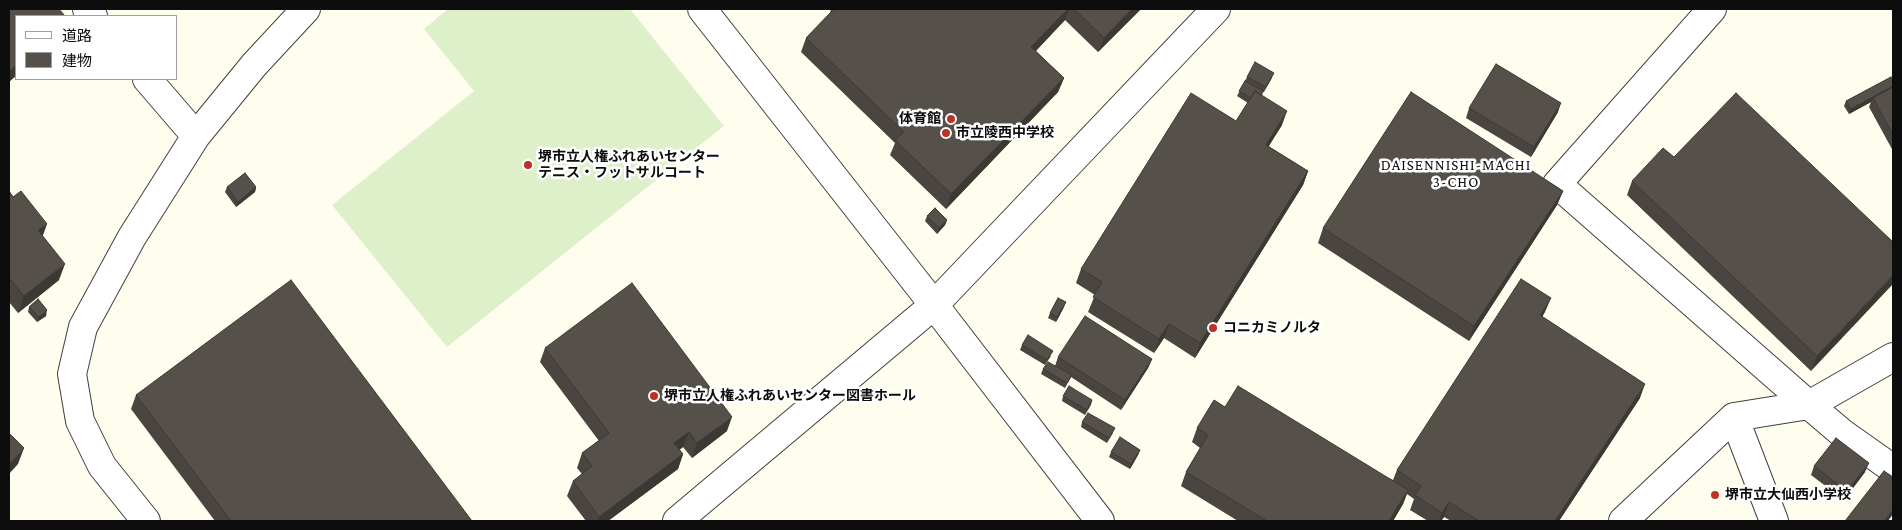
<!DOCTYPE html>
<html>
<head>
<meta charset="utf-8">
<style>
	body { margin:0 }
	#map { position:relative; width:1902px; height:530px; overflow:hidden; background:#fffeee; font-family:"Crimson Pro","Noto Sans JP",serif }
	canvas { display:block }
	.frame { position:absolute; inset:0; border:10px solid #0d0d0d; pointer-events:none }
	.legend { position:absolute; left:15px; top:15px; width:162px; height:65px; box-sizing:border-box; background:#fff; border:1px solid #9e9e9e; margin:0; padding:6px 9px; list-style:none; font-size:15px; color:#0d0d0d }
	.legend li { display:flex; align-items:center; gap:10px; height:25px }
	.legend b { width:25px; border:1px solid #9e9e9e }
</style>
</head>
<body>
<div id="map">
<canvas width="1902" height="530"></canvas>
<div class="frame"></div>
<ul class="legend">
<li><b style="height:6px;background:#fff"></b>道路</li>
<li><b style="height:14px;background:#56504a"></b>建物</li>
</ul>
</div>
<script>
const g = document.querySelector('canvas').getContext('2d');
g.lineJoin = 'round';
function fill(path, color) { g.fillStyle = color; g.fill(path, 'evenodd'); }
const shape = rows => new Path2D(rows.map(r => 'M' + r).join(''));
function trace(path, color, width, dash) { g.strokeStyle = color; g.lineWidth = width; g.lineCap = dash ? 'butt' : 'round'; g.setLineDash(dash || []); g.stroke(path); }
function label(font, color, halo, rows, align = 'center') {
  g.font = font + ' "Crimson Pro","Noto Sans JP",serif'; g.lineWidth = 5; g.setLineDash([]); g.textBaseline = 'middle'; g.strokeStyle = halo; g.fillStyle = color; for (const [text, x, y, turn = 0] of rows) {
    g.save(); g.translate(x, y); g.rotate((+turn || 0) * Math.PI / 180); g.textAlign = isNaN(turn) ? turn : align; if (halo) g.strokeText(text, 0, 0); g.fillText(text, 0, 0); g.restore();
  }
}
fill(shape([
	[448,9,630,9,724,126,447,347,332,205,474,91,424,29]
]), '#def0ca');
const minor = shape([
	[87,9,93,16],
	[702,9,934,305,1100,521],
	[1712,9,1557,184,1809,405,1842,433,1893,469],
	[147,79,196,136],
	[1734,417,1774,521],
	[146,521,102,466,80,421,72,374,83,327,132,237,196,136,254,65,306,9],
	[677,521,934,305,1216,9],
	[1623,521,1734,417,1809,405,1893,357]
]);
trace(minor, '#404040', 30);
trace(minor, '#fff', 28);
fill(shape([
	[831,9,1141,9,1098,52,1065,20,1036,51,1064,78,1058,92,946,209,890,155,895,143,801,52,806,38,830,13],
	[1247,77,1272,78,1264,92,1263,92,1262,95,1282,125,1268,146,1308,171,1303,185,1195,358,1164,338,1154,353,1088,312,1095,295,1076,283,1081,269,1236,121,1248,103,1237,96],
	[1893,80,1893,151,1869,107,1871,102,1849,114,1844,106,1846,101],
	[1469,108,1558,112,1531,157,1466,118],
	[1674,157,1893,242,1811,371,1627,195,1632,181],
	[227,187,256,187,255,192,236,207,225,192],
	[9,191,42,236,59,280,18,313,9,302],
	[1563,191,1557,205,1469,341,1318,243,1323,228],
	[927,216,947,220,945,225,937,234,925,221],
	[29,307,46,316,37,322,28,312],
	[1064,307,1056,322,1048,318,1050,313],
	[1545,312,1542,317,1640,398,1559,521,1451,521,1444,517,1441,521,1428,521,1410,510,1414,499,1407,494,1403,504,1393,521,1238,521,1181,486,1186,472,1200,448,1192,442,1197,428,1225,407,1393,480,1397,470],
	[1022,345,1051,356,1045,365,1020,350],
	[545,348,727,431,692,458,683,447,679,450,683,454,678,469,608,521,586,521,567,496,573,481,582,474,577,468,582,453,599,441,540,362],
	[1058,357,1152,359,1148,368,1121,410,1071,377,1065,388,1041,374,1043,369,1055,366],
	[136,395,472,521,215,521,131,409],
	[1063,396,1092,400,1091,405,1085,415,1062,401],
	[1082,422,1113,433,1107,443,1081,427],
	[1140,450,1138,455,1130,469,1109,457,1111,452],
	[1814,466,1865,472,1844,500,1811,475]
]), '#4a4540');
fill(shape([
	[1068,9,1069,9,1065,20,1026,61,1031,47],
	[1132,9,1141,9,1098,52,1104,38],
	[16,65,16,76,9,82,9,71],
	[1064,78,1058,92,946,209,951,194],
	[1893,86,1893,90,1873,98,1871,102,1849,114,1851,109],
	[1561,103,1558,112,1531,157,1534,147],
	[1287,111,1282,125,1261,159,1266,145],
	[1308,171,1303,185,1195,358,1200,343],
	[256,187,255,192,236,207,238,202],
	[1563,191,1557,205,1469,341,1474,326],
	[947,220,945,225,937,234,939,228],
	[47,224,41,241,38,230],
	[65,264,59,280,18,313,24,296],
	[1893,275,1893,284,1811,371,1817,356],
	[1551,298,1545,312,1534,329,1540,315],
	[1066,302,1064,307,1056,322,1057,317],
	[47,310,46,316,37,322,39,317],
	[1169,324,1164,338,1154,353,1159,339],
	[1152,359,1148,368,1121,410,1125,400],
	[1645,384,1640,398,1559,521,1555,521],
	[732,417,727,431,692,458,697,443],
	[689,432,683,447,669,458,674,443],
	[24,448,18,464,9,474,9,464],
	[1140,450,1138,455,1130,469,1131,464],
	[683,454,678,469,608,521,598,521,599,517],
	[1869,463,1865,472,1844,500,1847,491],
	[1408,490,1403,504,1393,521,1389,521],
	[1449,502,1444,517,1441,521,1439,521,1442,513],
	[1893,509,1893,514,1888,521,1884,521]
]), '#3c3834');
const building = shape([
	[9,9,59,9,65,16,16,16,16,65,9,71,9,14,10,13,9,11,9,9],
	[834,9,1068,9,1031,47,1064,78,951,194,895,140,904,132,806,38,834,9],
	[1074,9,1132,9,1104,38,1074,9],
	[1255,62,1274,73,1266,87,1247,77,1255,62],
	[1496,64,1561,103,1534,147,1469,108,1496,64],
	[1891,77,1893,80,1893,86,1851,109,1846,101,1891,77],
	[1245,81,1263,91,1261,95,1255,91,1251,98,1239,91,1245,81],
	[1893,87,1893,135,1873,98,1893,87],
	[1255,91,1287,111,1266,145,1308,171,1200,343,1169,324,1159,339,1093,297,1102,282,1081,269,1191,93,1236,121,1255,91],
	[1411,92,1563,191,1474,326,1323,228,1411,92],
	[1736,93,1893,242,1893,275,1817,356,1632,181,1663,148,1674,157,1736,93],
	[245,173,256,187,238,202,227,187,245,173],
	[9,191,13,197,21,191,47,224,38,230,65,264,24,296,9,278,9,191],
	[935,208,947,220,939,228,927,216,935,208],
	[1521,279,1551,298,1540,315,1645,384,1555,521,1479,521,1449,502,1442,513,1415,495,1421,486,1397,470,1521,279],
	[291,280,472,521,231,521,136,395,291,280],
	[632,283,732,417,697,443,689,432,674,443,683,454,599,517,573,481,592,466,582,453,609,433,545,348,632,283],
	[1058,298,1066,302,1057,317,1050,313,1058,298],
	[38,299,47,310,39,317,29,307,38,299],
	[1085,316,1152,359,1125,400,1058,357,1085,316],
	[1028,335,1053,351,1047,360,1022,345,1028,335],
	[1048,362,1072,375,1067,383,1043,369,1048,362],
	[1069,386,1092,400,1087,410,1063,396,1069,386],
	[1238,386,1408,490,1389,521,1267,521,1186,472,1208,435,1197,428,1214,400,1225,407,1238,386],
	[1088,413,1115,428,1109,438,1082,422,1088,413],
	[9,433,24,448,9,464,9,433],
	[1120,437,1140,450,1131,464,1111,452,1120,437],
	[1836,438,1869,463,1847,491,1814,466,1836,438],
	[1884,471,1893,477,1893,509,1884,521,1845,521,1884,471]
]);
fill(building, '#56504a');
trace(building, '#3c3834', 1);
for (const [x, y, r, color] of [
	[951,119,5,"#bd3226"],
	[946,133,5,"#bd3226"],
	[528,165,5,"#bd3226"],
	[1213,328,5,"#bd3226"],
	[654,396,5,"#bd3226"],
	[1715,495,5,"#bd3226"]
]) { const dot = new Path2D(); dot.arc(x, y, r, 0, 2 * Math.PI); g.fillStyle = color; g.fill(dot); trace(dot, '#fff', 2); }
label('bold 14px', '#0d0d0d', '#fff', [
	["体育館",941,119,"right"],
	["市立陵西中学校",956,133],
	["堺市立人権ふれあいセンター",538,157],
	["テニス・フットサルコート",538,173],
	["コニカミノルタ",1223,328],
	["堺市立人権ふれあいセンター図書ホール",664,396],
	["堺市立大仙西小学校",1725,495]
], 'left');
g.letterSpacing = '1px';
label('15px', '#0d0d0d', '#fff', [
	["DAISENNISHI-MACHI",1456,165],
	["3-CHO",1456,182]
]);
g.letterSpacing = '0px';
</script>
</body>
</html>
